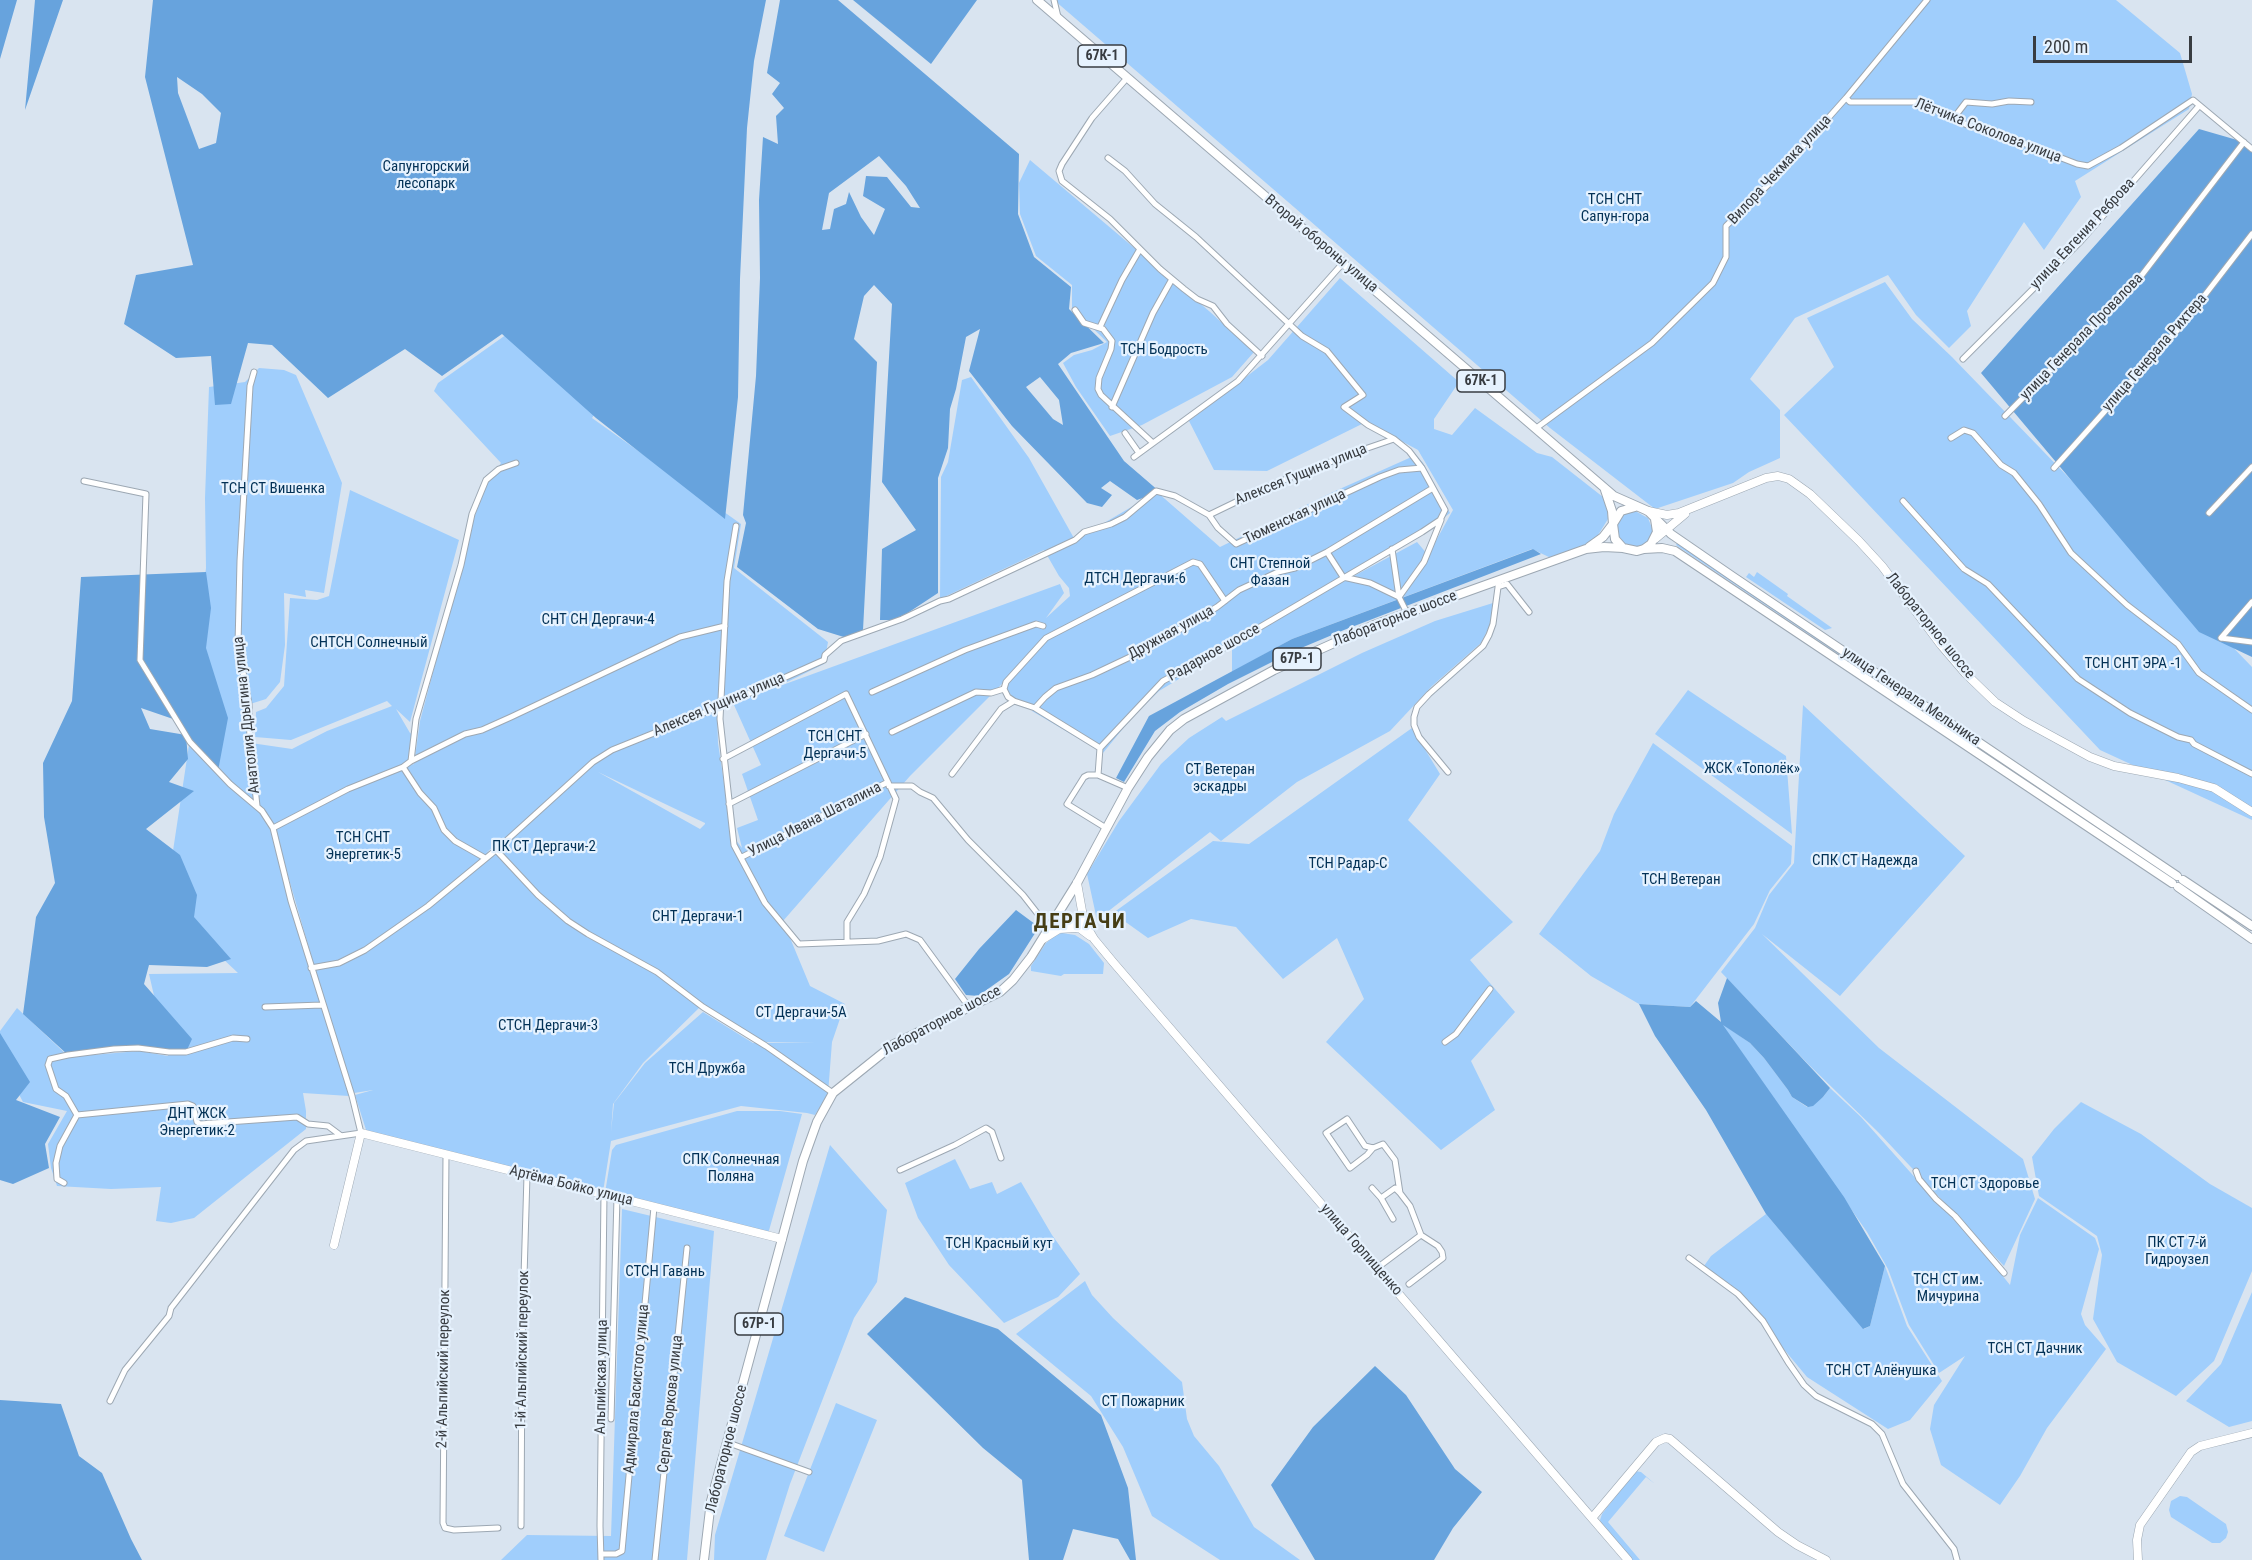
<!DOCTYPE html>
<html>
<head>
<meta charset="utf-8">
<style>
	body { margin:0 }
	#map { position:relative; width:2252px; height:1560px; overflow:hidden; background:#d9e4f0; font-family:"Roboto Condensed",sans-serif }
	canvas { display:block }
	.scale { position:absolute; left:2033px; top:36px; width:159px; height:27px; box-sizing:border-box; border:3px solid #383c41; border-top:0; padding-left:8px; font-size:18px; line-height:21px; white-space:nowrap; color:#383c41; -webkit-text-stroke:4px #e6f2fe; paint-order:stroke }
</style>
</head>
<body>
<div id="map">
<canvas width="2252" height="1560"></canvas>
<div class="scale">200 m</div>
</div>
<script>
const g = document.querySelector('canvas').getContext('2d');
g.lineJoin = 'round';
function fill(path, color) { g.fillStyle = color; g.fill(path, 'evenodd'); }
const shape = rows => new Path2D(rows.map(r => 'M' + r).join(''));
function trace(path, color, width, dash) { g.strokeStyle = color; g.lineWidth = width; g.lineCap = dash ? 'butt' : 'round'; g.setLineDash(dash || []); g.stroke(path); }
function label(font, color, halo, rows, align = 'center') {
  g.font = font + ' "Roboto Condensed",sans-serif'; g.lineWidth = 4.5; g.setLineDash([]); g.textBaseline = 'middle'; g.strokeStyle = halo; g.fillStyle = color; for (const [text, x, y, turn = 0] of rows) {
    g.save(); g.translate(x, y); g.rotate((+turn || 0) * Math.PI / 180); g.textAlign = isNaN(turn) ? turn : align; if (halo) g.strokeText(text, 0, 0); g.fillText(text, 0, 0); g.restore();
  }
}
fill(shape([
	[1054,0,2116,0,2180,53,2192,94,2189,109,2075,181,2081,197,2044,250,2024,222,1967,311,1971,326,1949,348,1916,315,1888,275,1795,318,1750,379,1780,410,1780,458,1749,472,1733,483,1655,509,1550,428],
	[1030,160,1209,311,1254,352,1232,377,1142,425,1110,436,1076,387,1063,363,1074,355,1092,350,1107,342,1072,308,1072,285,1036,256,1020,214,1019,183],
	[1340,278,1459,382,1434,419,1434,429,1452,435,1475,408,1537,453,1552,457,1603,497,1607,507,1608,519,1595,540,1587,545,1551,558,1532,549,1292,639,1232,672,1232,649,1275,621,1159,691,1134,715,1103,753,1032,711,1038,705,1034,707,1014,699,1005,687,1034,648,999,687,910,776,783,921,810,986,845,1004,832,1042,828,1094,815,1115,807,1113,741,1106,611,1141,603,1192,367,1133,355,1095,373,1090,354,1093,340,1055,273,824,259,805,251,743,292,749,327,731,392,706,387,701,291,740,255,737,256,712,266,708,284,686,290,598,317,600,329,596,350,490,459,540,410,722,396,709,410,733,417,737,412,763,408,766,414,764,420,721,475,515,488,482,501,463,434,391,438,383,517,327,604,400,592,418,741,524,734,568,828,642,824,664,777,687,1060,584,1064,593,1046,618,1070,596,1069,588,1059,576,1044,550,940,599,941,477,948,462,962,380,971,377,1029,458,1075,540,1157,492,1220,547,1333,492,1416,455,1423,463,1450,513,1419,537,1326,591,1417,542,1428,555,1453,510,1418,450,1366,422,1267,471,1214,470,1189,421,1268,360],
	[734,705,761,765,742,774,758,820,737,828,742,848,732,835,718,743,717,712],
	[598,772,705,823,705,824,700,829],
	[494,846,539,893,572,921,590,934,658,970,704,1005,762,1042,815,1043,753,1043,703,1012,645,1063,614,1103,611,1132,613,1104,643,1063,700,1007,657,974,587,937,541,899,493,849,486,853],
	[1885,282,1912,319,1952,357,2252,667,2252,820,2100,750,1784,415,1834,367,1807,318],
	[259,368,284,370,296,375,342,483,324,593,305,590,306,597,284,593,285,645,280,682,266,699,247,705,255,807,261,812,272,833,349,1096,303,1093,306,1111,306,1129,194,1218,171,1223,156,1221,161,1187,111,1189,57,1186,51,1168,48,1144,67,1111,23,1102,0,1058,0,1031,17,1008,69,1057,139,1051,168,1056,149,974,238,973,185,923,171,864,189,745,196,649,206,568,205,498,209,387,245,382],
	[1632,511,1637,512,1648,518,1652,528,1652,534,1646,544,1634,549,1617,541,1616,522,1625,513],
	[1678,542,2170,874,2169,876,1676,545],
	[1757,572,1788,594,1787,596,1832,628,1825,630,1746,577,1749,573,1754,577],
	[1493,603,1490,625,1481,643,1432,686,1390,731,1297,782,1221,841,1210,832,1097,920,1087,874,1119,821,1161,764,1189,738,1222,717,1226,721,1362,653,1435,621],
	[1688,690,1786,756,1792,834,1655,734],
	[1803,705,1965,856,1840,996,1762,934,1879,1048,2023,1159,2035,1199,2004,1266,1878,1132,1808,1064,1721,972,1755,928,1769,895,1794,863],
	[1412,728,1440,774,1408,820,1513,922,1470,960,1515,1012,1471,1061,1495,1110,1441,1150,1326,1042,1364,999,1337,938,1283,979,1236,927,1191,919,1148,938,1113,913,1213,841,1249,844],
	[1653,743,1792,846,1791,864,1770,890,1754,924,1690,1007,1639,1004,1591,976,1539,934,1600,851,1614,814],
	[1062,933,1075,935,1089,944,1104,963,1103,974,1064,974,1061,976,1031,971,1031,966,1046,943,1056,935],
	[1721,1023,1750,1043,1764,1058,1788,1090,1792,1097,1807,1107,1823,1097,1830,1088,1861,1117,1935,1200,1973,1239,2010,1285,2020,1235,2038,1198,2095,1238,2099,1249,2081,1314,2085,1325,2106,1349,2047,1428,2020,1476,2000,1505,1941,1465,1930,1429,1934,1405,1965,1356,1939,1373,1909,1325,1888,1269,1867,1232],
	[2081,1102,2141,1134,2210,1184,2252,1208,2252,1271,2214,1361,2176,1396,2117,1362,2093,1319,2102,1255,2097,1236,2039,1196,2032,1157,2054,1129],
	[737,1111,780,1111,802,1114,768,1234,605,1193,612,1150,616,1145],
	[830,1145,887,1210,877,1282,854,1318,790,1484,766,1560,714,1560,715,1535],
	[955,1159,970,1189,992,1182,997,1194,1021,1182,1052,1235,1080,1274,1058,1297,1004,1323,949,1265,918,1218,905,1183],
	[622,1209,714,1231,687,1560,501,1560,527,1535,611,1536],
	[1766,1214,1864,1329,1870,1326,1885,1266,1907,1326,1942,1381,1910,1420,1888,1429,1807,1377,1738,1294,1704,1266,1711,1256],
	[1085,1281,1092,1295,1113,1318,1182,1382,1187,1419,1194,1436,1219,1466,1254,1527,1300,1560,1220,1560,1152,1516,1123,1447,1091,1396,1016,1334],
	[2252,1292,2252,1421,2229,1427,2186,1401,2221,1364],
	[836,1403,877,1420,824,1552,784,1536],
	[1635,1471,1641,1472,1655,1484,1646,1477,1608,1522,1640,1560,1631,1560,1601,1525,1600,1520,1602,1514],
	[2180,1496,2187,1497,2226,1524,2228,1532,2226,1538,2220,1543,2212,1543,2171,1517,2169,1510,2171,1501]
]), '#a0cefc');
fill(shape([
	[0,0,17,0,0,59],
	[35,0,63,0,25,110,33,23],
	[153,0,766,0,754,61,747,128,740,279,738,397,725,519,596,418,502,334,442,376,405,349,328,398,272,345,248,343,231,404,215,405,211,356,176,358,124,324,136,275,193,265,145,77],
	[177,77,202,94,221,113,216,143,199,149,178,93],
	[780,0,838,0,1019,154,1018,214,1034,257,1071,287,1069,309,1104,343,1071,353,1058,364,1124,461,1160,492,1137,500,1110,481,1101,488,1112,495,1102,507,1087,503,1012,426,969,371,980,329,966,337,956,389,950,409,948,448,938,478,938,593,897,620,880,620,882,549,916,530,882,482,892,304,874,285,864,296,854,339,877,362,863,630,847,638,818,629,737,567,746,523,743,515,756,376,760,278,759,200,763,137,778,144,776,116,784,108,772,94,780,83,767,73],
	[879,156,906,186,920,208,911,207,887,177,866,176,863,196,885,209,874,235,861,217,849,192,846,204,834,209,830,229,822,230,829,193],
	[1040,377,1059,400,1063,425,1053,419,1026,387],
	[853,0,977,0,931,64],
	[2199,129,2244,142,2252,147,2252,657,2199,632,1981,373],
	[1533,549,1541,554,1344,630,1294,651,1228,684,1180,712,1155,731,1124,782,1116,778,1149,716,1292,639],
	[206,572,211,608,206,648,228,718,218,771,176,720,141,708,150,729,186,735,188,759,169,782,194,791,146,829,180,855,197,895,194,917,231,959,207,967,149,965,144,984,192,1039,186,1052,129,1045,68,1055,23,1014,36,917,55,883,44,817,43,763,72,701,81,577],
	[1016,910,1039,927,1009,974,978,996,966,995,955,979,979,949],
	[1727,978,1830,1088,1823,1097,1813,1106,1808,1107,1792,1097,1788,1090,1764,1058,1750,1043,1723,1025,1844,1197,1885,1266,1870,1326,1863,1329,1766,1214,1706,1110,1655,1036,1639,1004,1690,1007,1696,1001,1721,1022,1718,1003],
	[0,1033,30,1082,16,1100,60,1117,45,1144,49,1168,13,1184,0,1180],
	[905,1297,998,1329,1101,1415,1128,1488,1136,1560,1130,1560,1118,1539,1073,1529,1063,1560,1029,1560,1022,1480,983,1448,867,1334],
	[1375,1366,1406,1395,1455,1469,1482,1492,1453,1528,1434,1560,1315,1560,1271,1485,1313,1427],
	[0,1400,61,1404,79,1456,102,1473,131,1539,142,1560,0,1560]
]), '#67a3dd');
const street = shape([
	[1054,0,1058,17],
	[1127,78,1092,118,1062,164,1059,171,1062,181,1110,219,1160,269,1184,289,1197,299,1213,306,1227,324,1262,356],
	[1846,98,1850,102,1919,102,1967,125,2010,138,2077,164,2088,166,2121,148,2193,100,2252,149],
	[1953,119,1966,102,1992,104,2009,101,2031,102],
	[1075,310,1084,323,1103,329,1112,341,1111,349,1099,378,1098,389,1101,395,1153,443],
	[1100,327,1122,280,1140,249],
	[1963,359,2081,241,2199,106],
	[254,372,250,386,240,561,238,645,249,704,250,742,257,806],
	[1112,407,1153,313,1172,279],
	[2005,416,2135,284,2244,142],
	[1535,429,1652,343,1713,283,1726,257,1726,226,1771,182,1806,143,1846,98,1927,0],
	[1125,433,1139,453],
	[1951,438,1964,430,1973,433,2001,465,2014,473,2039,504,2071,553,2127,605,2178,644,2199,673,2252,710],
	[1134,457,1238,381,1343,263],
	[2054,468,2181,326,2252,234],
	[84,481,146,494,140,660,190,742,230,784,262,811,273,828,291,901,352,1096,361,1133,306,1141,294,1150,171,1308,169,1316,125,1370,110,1401],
	[1903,501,1964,569,1988,584,2078,679,2130,713,2178,737,2191,740,2194,744,2252,774],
	[2209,513,2252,467],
	[1209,515,1271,485,1353,453,1394,439],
	[736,526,727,581,720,719,734,845,765,903,799,944,878,941,906,934,920,940,969,1007],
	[1392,549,1399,597,1407,613],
	[1327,552,1343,577,1370,583,1399,597,1424,562,1441,520],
	[1498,587,1507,584,1529,612],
	[2221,638,2252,602],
	[2221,638,2252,642],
	[872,692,965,650,1036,624,1043,626],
	[1014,701,1008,697,1004,689,1006,682,1046,638,1193,562,1200,564,1225,601],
	[1035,708,1045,697,1056,688,1092,675,1147,649,1217,607,1239,590,1278,572,1295,568,1327,552,1433,488],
	[892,732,976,692,991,693,1004,689],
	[1100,748,1163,681,1226,647,1422,532,1440,520,1445,510,1422,468,1409,451,1394,439,1368,425,1344,407,1363,395,1327,351,1302,336,1196,237,1155,204,1125,171,1108,158],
	[723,759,846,694,896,799,880,857,864,894,847,922,847,942],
	[411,761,416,719,461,565,472,514,486,480,499,469,516,463],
	[1448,772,1419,737,1414,725,1414,717,1417,707,1429,694,1483,646,1489,635,1493,624,1499,580],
	[952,774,1001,709,1014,701,1035,708,1100,748,1098,775],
	[889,786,912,786,920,792,933,798,968,840,1023,895,1041,918],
	[729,804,866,734],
	[273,828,348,789,403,767],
	[1106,828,1067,804,1084,777,1088,775,1098,775,1128,788],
	[496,850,538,895,568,921,588,934,657,972,703,1007,766,1046,833,1093],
	[742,857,888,782],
	[485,858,455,841,444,830,434,808,420,793,403,767,411,761,465,734,482,730,511,717,680,637,725,626],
	[311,968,339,963,365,950,428,906,496,850,593,762,612,750,721,706,824,660,825,655,841,641,902,619,940,601,949,599,1075,540,1084,532,1111,524,1125,517,1156,491,1175,496,1209,515,1218,528,1236,544,1380,477,1399,470,1422,468],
	[265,1007,322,1005],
	[1445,1042,1456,1034,1490,989],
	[77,1115,188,1104,193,1106,197,1122,200,1124,297,1117,308,1124,328,1126,340,1135],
	[77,1115,66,1096,56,1089,48,1065,50,1059,68,1055,114,1049,138,1048,169,1052,186,1052,233,1038,247,1039],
	[1373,1148,1367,1155,1350,1168,1326,1133,1347,1119,1365,1146,1373,1148,1383,1144,1395,1160,1400,1193],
	[446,1155,443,1523,445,1528,454,1530,498,1528],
	[900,1170,955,1145,986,1128,992,1132,1001,1158],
	[1916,1171,1919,1179,1936,1199,1955,1216,2004,1273],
	[64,1183,57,1179,56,1163,60,1146,77,1115],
	[1372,1188,1381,1198,1395,1188,1400,1193,1410,1206,1421,1235],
	[1381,1198,1393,1219],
	[1689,1258,1738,1294,1763,1321,1788,1362,1804,1385,1816,1396,1872,1424,1882,1434,1903,1484,1954,1549,1957,1560],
	[1377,1268,1421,1235,1438,1246,1442,1252,1443,1258,1409,1284],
	[611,1419,617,1197],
	[726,1442,809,1472],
	[521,1526,522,1345,527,1175],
	[602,1554,616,1554,622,1551,654,1207],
	[601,1560,600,1526,604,1194],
	[655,1560,687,1248]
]);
const secondary = shape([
	[1648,511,1667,515,1679,513,1766,478,1778,476,1789,479,1810,494,1859,541,1882,566,1941,645,1965,673,1995,702,2024,721,2090,757,2114,766,2178,778,2214,788,2252,812],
	[1655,539,1685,514],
	[1077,883,1084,922,1094,939,1113,962,1628,1560],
	[1059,913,1090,936],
	[1043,939,1059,929,1076,928],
	[334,1245,361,1133,782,1239],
	[1592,1518,1656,1442,1665,1438,1670,1439,1778,1532,1797,1545,1826,1560],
	[2138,1560,2137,1540,2140,1525,2191,1452,2200,1446,2252,1433]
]);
const primary = shape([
	[1037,0,1614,496,1648,511,1671,534,1732,576,2177,876],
	[1635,507,1621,511,1613,524,1615,539,1623,548,1637,551,1644,549,1651,544,1657,532,1655,519],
	[1589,547,1603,537,1613,524,1612,511,1605,490],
	[1644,549,1662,548,1675,551,2172,883],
	[2183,880,2252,926],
	[2178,887,2252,939],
	[704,1560,711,1501,782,1239,803,1161,817,1122,833,1093,894,1044,1000,992,1013,980,1031,957,1077,883,1128,788,1148,757,1170,730,1184,719,1274,670,1374,625,1586,549,1604,547,1623,548]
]);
trace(street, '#9da8b3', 7);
trace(secondary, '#9da8b3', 9);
trace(primary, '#9da8b3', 10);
trace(street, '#fff', 5);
trace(secondary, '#fff', 8);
trace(primary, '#fff', 8);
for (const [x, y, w] of [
	[1102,56,48],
	[1481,381,48],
	[1297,659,48],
	[759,1324,48]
]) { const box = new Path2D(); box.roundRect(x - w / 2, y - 11, w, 22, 4.5); g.fillStyle = '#e6f2fe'; g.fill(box); trace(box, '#383c41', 1.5); }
label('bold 14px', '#383c41', null, [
	["67К-1",1102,56],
	["67К-1",1481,381],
	["67Р-1",1297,659],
	["67Р-1",759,1324]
]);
label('15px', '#383c41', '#e6f2fe', [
	["Лётчика Соколова улица",1988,131,21],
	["Вилора Чекмака улица",1780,170,-47],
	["улица Евгения Реброва",2083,234,-47],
	["Второй обороны улица",1321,244,40],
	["улица Генерала Провалова",2082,337,-46],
	["улица Генерала Рихтера",2155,353,-49],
	["Алексея Гущина улица",1301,475,-22],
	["Тюменская улица",1295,517,-25],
	["Лабораторное шоссе",1395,619,-21],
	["Лабораторное шоссе",1930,626,51],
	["Дружная улица",1171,633,-29],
	["Радарное шоссе",1214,653,-29],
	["улица Генерала Мельника",1911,697,34],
	["Алексея Гущина улица",719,705,-23],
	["Анатолия Дрыгина улица",247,715,-96],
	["Улица Ивана Шаталина",815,820,-27],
	["Лабораторное шоссе",942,1021,-28],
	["Артёма Бойко улица",571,1186,14],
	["улица Горпищенко",1361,1250,49],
	["1-й Альпийский переулок",523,1350,-89],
	["2-й Альпийский переулок",444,1369,-89],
	["Альпийская улица",602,1377,-89],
	["Адмирала Басистого улица",637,1389,-85],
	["Сергея Воркова улица",671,1404,-84],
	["Лабораторное шоссе",727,1449,-76]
]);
label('15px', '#023156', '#e6f2fe', [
	["Сапунгорский",426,167],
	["лесопарк",426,184],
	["ТСН СНТ",1615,200],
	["Сапун-гора",1615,217],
	["ТСН Бодрость",1164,350],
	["ТСН СТ Вишенка",273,489],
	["СНТ Степной",1270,564],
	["Фазан",1270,581],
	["ДТСН Дергачи-6",1135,579],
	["СНТ СН Дергачи-4",598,620],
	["СНТСН Солнечный",369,643],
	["ТСН СНТ ЭРА -1",2133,664],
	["ТСН СНТ",835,737],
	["Дергачи-5",835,754],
	["ЖСК «Тополёк»",1752,769],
	["СТ Ветеран",1220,770],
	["эскадры",1220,787],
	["ТСН СНТ",363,838],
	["Энергетик-5",363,855],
	["ПК СТ Дергачи-2",544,847],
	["СПК СТ Надежда",1865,861],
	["ТСН Радар-С",1348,864],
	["ТСН Ветеран",1681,880],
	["СНТ Дергачи-1",698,917],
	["СТ Дергачи-5А",801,1013],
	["СТСН Дергачи-3",548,1026],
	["ТСН Дружба",707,1069],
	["ДНТ ЖСК",197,1114],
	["Энергетик-2",197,1131],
	["СПК Солнечная",731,1160],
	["Поляна",731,1177],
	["ТСН СТ Здоровье",1985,1184],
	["ПК СТ 7-й",2177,1243],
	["Гидроузел",2177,1260],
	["ТСН Красный кут",999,1244],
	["СТСН Гавань",665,1272],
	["ТСН СТ им.",1948,1280],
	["Мичурина",1948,1297],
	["ТСН СТ Дачник",2035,1349],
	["ТСН СТ Алёнушка",1881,1371],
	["СТ Пожарник",1143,1402]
]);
g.letterSpacing = '1.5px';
label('bold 21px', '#463e15', '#e6f2fe', [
	["ДЕРГАЧИ",1080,923]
]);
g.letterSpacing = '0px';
</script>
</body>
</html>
